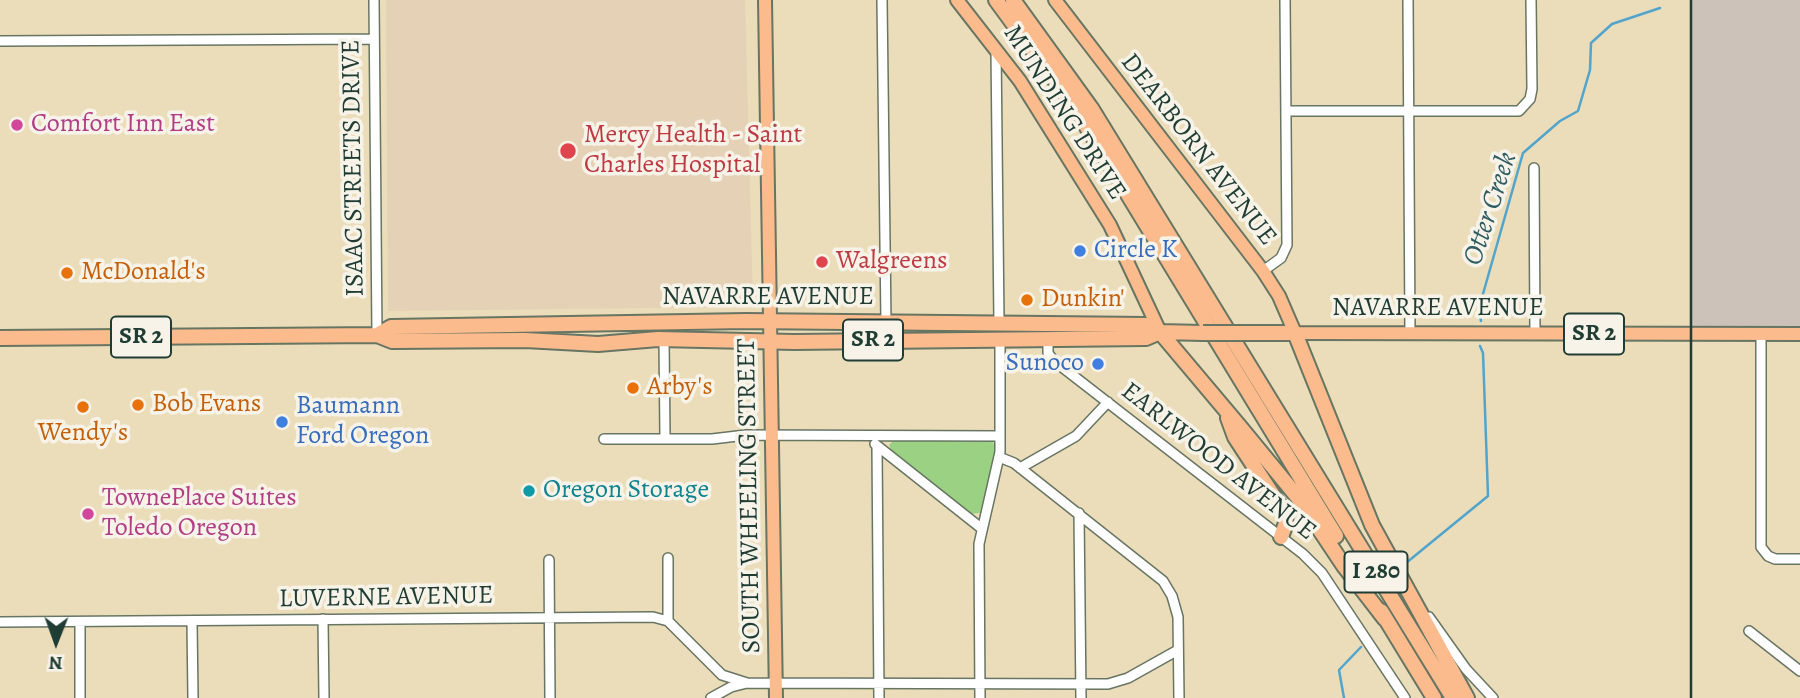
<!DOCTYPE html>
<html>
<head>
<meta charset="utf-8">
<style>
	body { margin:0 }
	#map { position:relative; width:1800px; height:698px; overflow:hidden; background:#ecddba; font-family:Alegreya,serif }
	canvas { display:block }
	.north { position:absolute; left:21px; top:607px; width:70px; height:70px; -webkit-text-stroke:5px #f7f3e8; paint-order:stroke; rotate:181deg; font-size:19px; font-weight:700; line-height:28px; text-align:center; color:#1f3d34 }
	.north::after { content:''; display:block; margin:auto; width:24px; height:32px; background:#1f3d34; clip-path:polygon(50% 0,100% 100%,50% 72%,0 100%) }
</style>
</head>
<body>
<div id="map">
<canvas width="1800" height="698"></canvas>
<div class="north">N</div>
</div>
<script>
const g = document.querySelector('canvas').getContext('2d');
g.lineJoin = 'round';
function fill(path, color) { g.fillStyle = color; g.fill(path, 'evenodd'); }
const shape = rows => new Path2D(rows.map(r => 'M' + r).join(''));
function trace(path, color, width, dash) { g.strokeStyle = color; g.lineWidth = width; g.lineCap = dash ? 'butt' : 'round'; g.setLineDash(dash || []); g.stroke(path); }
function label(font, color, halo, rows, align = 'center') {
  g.font = font + ' Alegreya,serif'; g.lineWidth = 7; g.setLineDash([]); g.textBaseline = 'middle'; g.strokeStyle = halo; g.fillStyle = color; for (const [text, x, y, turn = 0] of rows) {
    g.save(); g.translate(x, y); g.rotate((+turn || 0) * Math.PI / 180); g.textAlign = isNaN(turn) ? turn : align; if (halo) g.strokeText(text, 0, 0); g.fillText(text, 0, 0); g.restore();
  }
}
fill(shape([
	[386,0,745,0,753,302,750,307,388,311]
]), '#e5d1b6');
fill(shape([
	[1690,0,1800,0,1800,334,1690,334]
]), '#ccc2b9');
fill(shape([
	[894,440,993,442,996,452,980,513,970,514,892,452,889,445]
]), '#9bd182');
trace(shape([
	[1481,321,1479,308,1523,153,1560,121,1578,111,1590,70,1591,43,1612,24,1660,8],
	[1406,563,1488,496,1483,353,1480,346],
	[1344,698,1339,670,1361,647]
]), '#51a4cc', 2.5);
const minor = shape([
	[374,0,377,335],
	[882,0,886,323],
	[1408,0,1410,334],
	[0,41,374,39],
	[996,49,999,323],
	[1287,111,1519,111,1530,99,1532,89,1531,0],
	[1534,168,1535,334],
	[1263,271,1281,258,1287,245,1285,0],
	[1761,334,1761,547,1768,556,1775,559,1800,559],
	[1048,338,1048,353,1053,360,1303,554,1322,573,1405,698],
	[664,339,665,439],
	[604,439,712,439,746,435,1000,436],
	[875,444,981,528],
	[877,446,879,698],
	[999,457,1014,463,1163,581,1172,596,1178,617,1179,698],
	[1020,468,1076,436,1108,402],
	[1079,513,1081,698],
	[668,558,668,621],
	[549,560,550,698],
	[1429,617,1466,669,1493,698],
	[323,619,324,698],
	[192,621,193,698],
	[0,622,653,617,668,621,722,675,747,683],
	[80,622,80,698],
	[1749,631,1800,671],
	[711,698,731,687,747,683,1108,684,1128,678,1178,650],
	[980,698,979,544,1000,452,1000,339]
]);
const major = shape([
	[765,0,776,698],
	[957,0,1020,81,1110,225,1160,332],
	[1055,0,1263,271,1279,296,1295,333,1800,334]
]);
const highway = shape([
	[996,0,1076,109,1336,536],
	[1013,0,1091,108,1453,698],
	[1244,333,1295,333,1372,525,1467,698],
	[377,335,391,327,746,321,1147,325,1160,332,1240,427,1300,500,1344,566,1385,619],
	[0,338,377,335,392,341,525,340,598,344,658,339,794,342,1146,338,1160,332,1203,333],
	[1228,418,1235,437,1284,512,1286,523,1281,537],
	[1381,611,1434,698]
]);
trace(minor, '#677563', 12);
trace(major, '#677563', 16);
trace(highway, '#677563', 18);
trace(minor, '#fff', 9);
trace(major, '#fbbb8d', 12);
trace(highway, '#fbbb8d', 14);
trace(shape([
	[1691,0,1691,698]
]), '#1f3d34', 2.5);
const highwayBridge = shape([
	[1203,333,1244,333]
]);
trace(highwayBridge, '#677563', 18, []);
trace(highwayBridge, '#fbbb8d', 14);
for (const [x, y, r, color] of [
	[17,125,7,"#d1479c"],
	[568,151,9,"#e0444e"],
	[1080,251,7,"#3f7fe0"],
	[822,262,7,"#e0444e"],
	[67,273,7,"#e8710a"],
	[1027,300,7,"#e8710a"],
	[1098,364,7,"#3f7fe0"],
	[633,388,7,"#e8710a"],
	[138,405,7,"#e8710a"],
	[83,407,7,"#e8710a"],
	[282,422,7,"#3f7fe0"],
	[529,491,7,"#0f9aa8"],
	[88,514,7,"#d1479c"]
]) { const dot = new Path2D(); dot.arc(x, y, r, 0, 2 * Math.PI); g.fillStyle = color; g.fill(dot); trace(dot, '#f7f3e8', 2.5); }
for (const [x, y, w] of [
	[1594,334,60],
	[141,337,60],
	[873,340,60],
	[1376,572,63]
]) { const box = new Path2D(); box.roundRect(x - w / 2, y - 20.5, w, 41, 5); g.fillStyle = '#f7f3e8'; g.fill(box); trace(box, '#1f3d34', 2); }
label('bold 24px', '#1f3d34', null, [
	["SR 2",1594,334],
	["SR 2",141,337],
	["SR 2",873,340],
	["I 280",1376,572]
]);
label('26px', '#1f3d34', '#f7f3e8', [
	["MUNDING DRIVE",1064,113,57],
	["DEARBORN AVENUE",1198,150,52],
	["ISAAC STREETS DRIVE",354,168,-91],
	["NAVARRE AVENUE",768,298],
	["NAVARRE AVENUE",1438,309],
	["EARLWOOD AVENUE",1218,462,38],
	["SOUTH WHEELING STREET",750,496,-91],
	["LUVERNE AVENUE",386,598,-1]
]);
label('26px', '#b23c85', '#f7f3e8', [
	["Comfort Inn East",31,125],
	["TownePlace Suites",102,499],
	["Toledo Oregon",102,529]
], 'left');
label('26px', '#be3a42', '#f7f3e8', [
	["Mercy Health - Saint",584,136],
	["Charles Hospital",584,166],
	["Walgreens",836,262]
], 'left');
label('26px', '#366cbe', '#f7f3e8', [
	["Circle K",1094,251],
	["Sunoco",1084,364,"right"],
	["Baumann",296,407],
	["Ford Oregon",296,437]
], 'left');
label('26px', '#c56008', '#f7f3e8', [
	["McDonald's",81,273],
	["Dunkin'",1041,300],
	["Arby's",647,388],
	["Bob Evans",152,405],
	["Wendy's",83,434,"center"]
], 'left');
label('26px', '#0d838f', '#f7f3e8', [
	["Oregon Storage",543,491]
], 'left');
label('italic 28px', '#2e5c62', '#f7f3e8', [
	["Otter Creek",1491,209,-72]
]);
</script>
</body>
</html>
